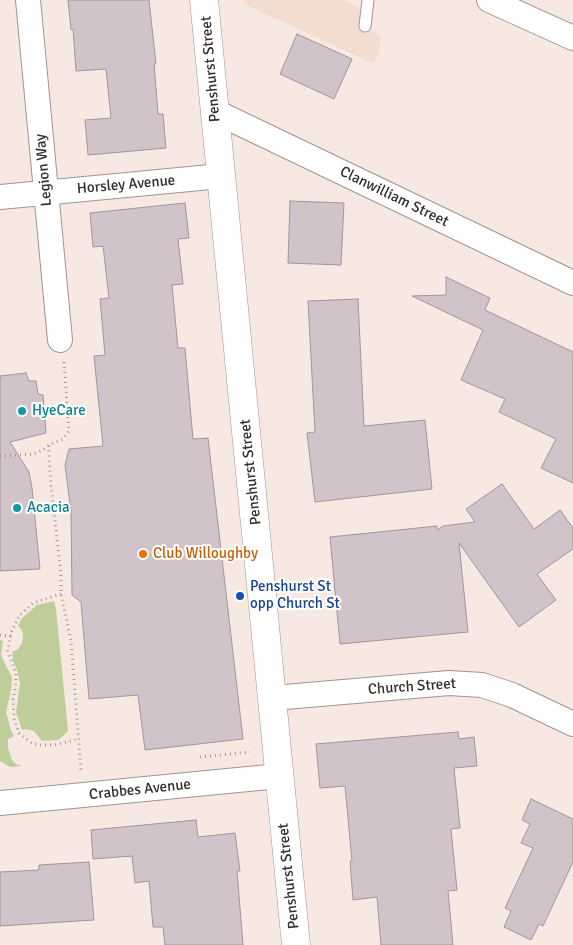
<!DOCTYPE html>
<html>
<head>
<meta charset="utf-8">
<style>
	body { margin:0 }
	canvas { display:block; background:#f7e9e1 }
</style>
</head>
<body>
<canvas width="573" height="945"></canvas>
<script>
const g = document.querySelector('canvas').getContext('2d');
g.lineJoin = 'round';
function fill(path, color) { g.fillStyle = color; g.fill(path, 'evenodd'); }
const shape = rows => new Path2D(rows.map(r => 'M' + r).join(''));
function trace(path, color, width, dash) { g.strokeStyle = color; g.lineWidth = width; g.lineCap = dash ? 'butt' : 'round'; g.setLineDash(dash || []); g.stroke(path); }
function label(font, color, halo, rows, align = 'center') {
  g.font = font + ' Signika,sans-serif'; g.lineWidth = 4; g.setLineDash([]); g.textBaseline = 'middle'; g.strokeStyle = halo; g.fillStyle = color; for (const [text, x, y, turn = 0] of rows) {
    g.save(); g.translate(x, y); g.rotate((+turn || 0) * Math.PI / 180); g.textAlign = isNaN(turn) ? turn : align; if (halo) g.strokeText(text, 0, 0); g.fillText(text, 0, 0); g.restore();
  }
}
fill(shape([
	[244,0,343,0,361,8,360,26,381,36,379,52,374,64,244,4]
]), '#f3ddd0');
fill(shape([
	[54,601,56,609,68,731,64,735,58,740,43,741,41,740,34,731,25,729,22,730,16,712,20,683,17,670,13,661,12,652,18,649,22,643,23,635,22,630,18,626,22,618,37,605],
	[0,640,3,641,1,655,7,668,12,677,11,690,6,712,11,731,14,736,8,739,8,748,12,760,16,764,22,766,10,767,0,761]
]), '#bfcd9b');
const building = shape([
	[68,0,149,0,156,64,154,64,158,114,163,114,166,148,88,155,85,120,111,118,106,69,76,71,73,29,71,30,68,0],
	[297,34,352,59,334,99,280,74,297,34],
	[290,201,344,203,341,265,288,263,290,201],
	[185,203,189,238,178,239,183,284,172,285,178,348,185,348,193,439,208,438,243,739,145,750,138,695,89,699,81,602,72,595,71,512,65,465,69,449,103,446,94,356,105,355,100,299,109,298,103,246,93,247,90,213,185,203],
	[446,277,490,298,485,310,573,352,573,483,541,468,556,439,499,412,505,399,461,380,483,330,412,296,446,295,446,277],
	[358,299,364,426,425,420,432,489,315,502,307,433,315,432,308,301,358,299],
	[26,373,29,381,36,381,38,394,43,395,46,433,10,442,29,472,32,488,40,569,0,571,0,376,26,373],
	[502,484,534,529,560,510,573,528,573,549,537,574,556,600,519,627,459,543,468,632,340,644,330,537,437,526,437,530,443,526,475,522,466,509,502,484],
	[458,732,459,739,474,737,477,766,454,768,460,828,451,829,457,890,448,891,453,945,381,945,377,897,353,900,350,861,352,861,345,786,320,788,316,744,458,732],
	[531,799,573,819,573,862,543,926,539,924,531,940,504,927,511,911,505,908,533,848,521,843,530,824,522,820,531,799],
	[196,820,198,837,235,833,240,871,237,871,243,945,165,945,163,927,153,927,149,881,135,883,132,856,93,859,91,830,196,820],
	[89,862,94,920,0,926,0,872,39,870,39,865,89,862]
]);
fill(building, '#d1c3ca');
trace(building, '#a1949b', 1);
const lane = shape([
	[365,26,368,0]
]);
const street = shape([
	[28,0,60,340],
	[489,0,573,38],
	[214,111,573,283],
	[0,197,221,176],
	[273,698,449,683,482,685,512,695,573,724],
	[0,803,279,776]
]);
const primary = shape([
	[204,0,296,945]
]);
trace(lane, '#a2958e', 13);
trace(street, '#a2958e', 26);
trace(primary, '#a2958e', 29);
trace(shape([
	[64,362,69,431,63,439,49,445,49,457,51,486,61,575,61,594,71,640,81,771],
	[0,456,34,454,43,450,49,445],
	[61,594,33,603,19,616,11,633,8,651,16,674,16,684,13,699,14,718,19,733,33,744,40,745,54,745,79,739],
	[0,635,11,636],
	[200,757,250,752]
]), '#a49a94', 3, [1, 4]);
trace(lane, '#fff', 11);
trace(street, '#fff', 24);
trace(primary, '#fff', 28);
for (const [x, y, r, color] of [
	[22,411,5,"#0f9aa8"],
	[17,508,5,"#0f9aa8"],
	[143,554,5,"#e8710a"],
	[240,596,5,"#1a4fb4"]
]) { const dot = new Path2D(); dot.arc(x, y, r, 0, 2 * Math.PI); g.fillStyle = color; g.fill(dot); trace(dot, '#fff', 2); }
label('15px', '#332e2b', '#fff', [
	["Penshurst Street",211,69,-95],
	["Legion Way",44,170,-95],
	["Horsley Avenue",126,185,-5],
	["Clanwilliam Street",394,197,26],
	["Penshurst Street",251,472,-96],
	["Church Street",412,687,-4],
	["Crabbes Avenue",140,790,-6],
	["Penshurst Street",289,876,-96]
]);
label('15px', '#0d838f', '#fff', [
	["HyeCare",32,411],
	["Acacia",27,508]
], 'left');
label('15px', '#c56008', '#fff', [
	["Club Willoughby",153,554]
], 'left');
label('15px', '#164399', '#fff', [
	["Penshurst St",250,587],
	["opp Church St",250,604]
], 'left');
</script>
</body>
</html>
